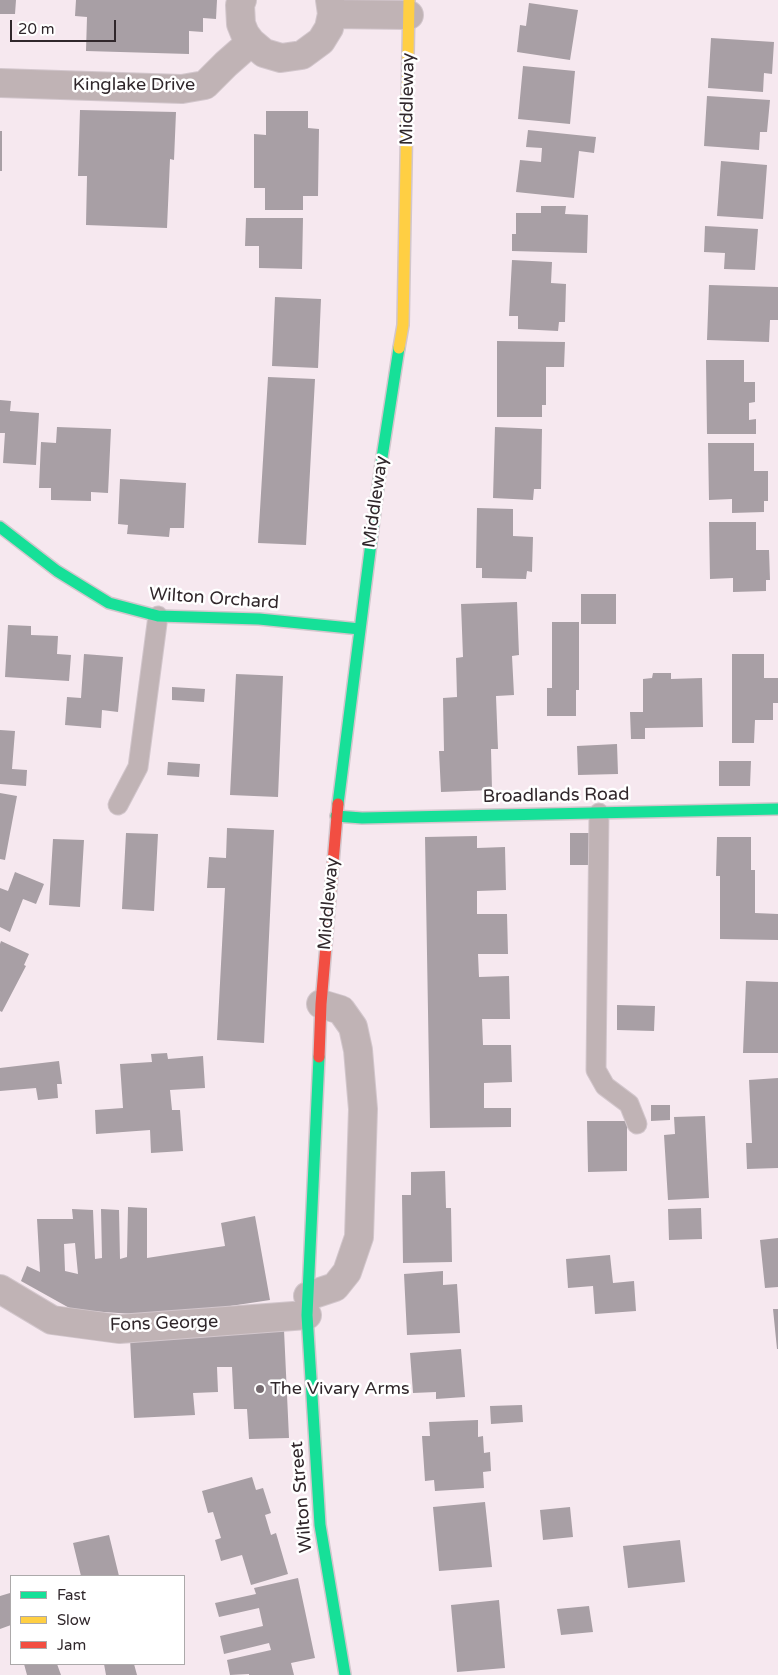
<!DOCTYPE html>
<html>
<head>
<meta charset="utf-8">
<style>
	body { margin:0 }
	#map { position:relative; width:778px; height:1675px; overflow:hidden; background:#f6e8ef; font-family:"Varela Round",sans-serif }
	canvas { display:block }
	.legend { position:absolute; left:10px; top:1575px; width:175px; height:90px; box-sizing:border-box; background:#fff; border:1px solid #aca9aa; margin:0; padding:6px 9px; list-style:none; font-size:15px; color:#30272b }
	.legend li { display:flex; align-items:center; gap:10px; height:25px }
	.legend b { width:25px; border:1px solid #aca9aa }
	.scale { position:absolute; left:10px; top:20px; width:106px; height:22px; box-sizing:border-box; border:2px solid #30272b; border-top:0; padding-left:6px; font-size:15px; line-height:18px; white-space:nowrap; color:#30272b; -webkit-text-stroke:4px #fff; paint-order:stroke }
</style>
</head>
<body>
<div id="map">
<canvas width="778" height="1675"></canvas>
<ul class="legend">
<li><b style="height:6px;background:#16e098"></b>Fast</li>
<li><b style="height:6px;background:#ffcf43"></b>Slow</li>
<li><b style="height:6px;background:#f24e42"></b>Jam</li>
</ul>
<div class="scale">20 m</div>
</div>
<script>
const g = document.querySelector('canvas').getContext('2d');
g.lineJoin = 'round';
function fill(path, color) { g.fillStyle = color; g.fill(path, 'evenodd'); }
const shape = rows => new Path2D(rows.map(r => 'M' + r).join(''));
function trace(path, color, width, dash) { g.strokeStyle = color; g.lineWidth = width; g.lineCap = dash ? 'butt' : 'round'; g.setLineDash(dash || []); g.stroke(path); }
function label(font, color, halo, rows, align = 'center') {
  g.font = font + ' "Varela Round",sans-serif'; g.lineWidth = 5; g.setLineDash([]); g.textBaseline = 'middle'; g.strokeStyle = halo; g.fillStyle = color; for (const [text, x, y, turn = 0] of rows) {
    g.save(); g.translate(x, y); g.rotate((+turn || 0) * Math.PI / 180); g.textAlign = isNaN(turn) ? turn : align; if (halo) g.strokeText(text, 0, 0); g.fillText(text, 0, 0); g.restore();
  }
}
fill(shape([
	[0,0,16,0,15,14,0,14],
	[76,0,217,0,216,19,203,18,203,32,189,31,189,54,86,51,87,17,75,16],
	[529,3,578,10,570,60,517,52,520,25,526,26],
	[711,38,774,42,772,74,764,73,763,92,708,88],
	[523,66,575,71,570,124,518,119],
	[707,96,770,100,767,132,760,132,759,150,704,146],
	[80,110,176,112,174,160,170,159,167,228,86,225,87,176,78,176],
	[266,111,308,111,308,128,319,129,318,196,303,196,303,210,265,210,265,188,254,188,254,134,266,135],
	[528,130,596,137,594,153,579,151,574,198,516,192,520,160,541,162,542,148,526,147],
	[0,131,2,131,2,171,0,171],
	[721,161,767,165,763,219,717,216],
	[541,206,566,206,565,214,588,215,587,253,512,251,512,234,516,234,516,213,541,213],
	[246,218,303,218,302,269,259,268,259,246,245,246],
	[705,226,758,229,755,270,724,269,725,253,704,252],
	[512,260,552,262,551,283,566,284,565,322,559,322,558,331,518,329,518,316,509,316],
	[709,285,778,287,778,320,770,320,769,342,707,340],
	[275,297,321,299,318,368,272,366],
	[497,341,565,342,564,367,546,367,546,405,542,405,542,417,497,417],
	[706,360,744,360,744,382,755,382,755,402,749,403,749,420,756,419,756,434,707,434],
	[268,377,315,379,306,545,258,543],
	[0,400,11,401,10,411,39,413,36,465,3,463,5,433,0,433],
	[57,427,111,429,108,493,91,492,91,501,51,500,51,488,39,488,41,442,56,443],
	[495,427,542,429,541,489,534,489,533,500,493,498],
	[708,443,754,443,754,471,768,471,768,501,764,501,764,512,732,513,732,499,709,500],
	[120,479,186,483,184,528,170,528,169,537,127,534,128,525,118,524],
	[477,508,513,509,513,536,533,537,532,572,527,571,526,579,482,578,482,568,476,568],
	[709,522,756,522,756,550,769,550,770,580,766,580,766,591,733,592,733,578,710,579],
	[581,594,616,594,616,624,581,624],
	[517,602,519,655,512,656,514,695,496,696,498,749,491,749,492,790,441,792,439,751,444,751,443,698,457,697,456,658,463,657,461,604],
	[552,622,579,622,579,690,576,690,576,716,547,716,547,688,552,688],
	[8,625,31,626,31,635,58,636,57,654,71,655,69,681,5,677],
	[84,654,123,657,118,712,102,710,101,728,65,725,67,697,81,698],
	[732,654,764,654,764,678,778,678,778,703,773,703,773,720,755,720,754,743,732,743],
	[653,673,671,673,671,679,702,678,703,727,645,728,645,739,631,739,630,712,643,712,643,679,652,678],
	[236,674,283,676,278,797,230,795],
	[172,687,205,689,204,702,172,700],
	[0,730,15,731,12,769,27,770,26,786,0,784],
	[617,744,618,774,578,775,577,746],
	[719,761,751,761,750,786,719,786],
	[168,762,200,764,199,777,167,775],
	[0,793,17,796,5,860,0,859],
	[227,828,274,830,264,1043,217,1040,225,888,207,888,209,857,226,858],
	[126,833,158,834,154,911,122,909],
	[570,833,593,833,593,865,570,865],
	[477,836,477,848,505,847,506,890,477,891,477,914,507,914,508,954,478,954,479,977,509,976,510,1019,482,1019,483,1045,511,1045,512,1082,484,1083,484,1108,511,1108,511,1127,430,1128,425,837],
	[717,837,751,837,751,870,755,870,755,913,778,914,778,940,720,939,720,876,716,876],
	[53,839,84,840,80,907,49,905],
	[15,872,44,884,36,904,23,899,10,932,0,927,0,888,8,891],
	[1,941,29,954,24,965,26,966,2,1012,0,1011,0,944],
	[746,981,778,982,778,1053,743,1053],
	[617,1005,655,1006,654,1031,617,1030],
	[167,1053,168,1059,203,1056,205,1088,170,1090,172,1110,180,1110,183,1151,151,1153,150,1130,96,1134,95,1110,123,1108,120,1064,152,1062,151,1054],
	[59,1061,62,1084,57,1084,58,1098,38,1100,36,1088,0,1091,0,1068],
	[778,1078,778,1168,747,1169,746,1143,752,1143,749,1080],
	[651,1105,670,1105,670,1120,651,1121],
	[705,1116,709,1198,668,1200,664,1135,675,1134,674,1117],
	[587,1121,627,1121,627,1171,588,1172],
	[445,1171,446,1208,451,1208,452,1262,403,1263,402,1195,411,1195,411,1172],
	[128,1207,147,1208,147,1258,225,1246,221,1223,255,1216,270,1300,164,1316,73,1310,21,1281,27,1266,40,1272,37,1219,73,1219,72,1209,93,1210,95,1259,102,1258,101,1209,119,1210,120,1259,127,1257],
	[75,1243,78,1274,65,1271,64,1244],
	[701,1208,702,1239,669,1240,668,1209],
	[778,1238,778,1287,765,1288,760,1240],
	[610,1255,613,1283,634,1281,636,1311,595,1314,593,1286,568,1288,566,1259],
	[443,1271,443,1285,457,1284,460,1333,407,1335,404,1274],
	[773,1309,778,1309,778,1349,777,1349],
	[284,1330,289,1438,249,1439,247,1409,234,1409,232,1367,217,1367,218,1392,193,1393,195,1415,134,1418,130,1338],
	[461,1349,465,1397,436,1399,436,1392,413,1393,410,1353],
	[522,1405,523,1422,491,1424,490,1406],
	[478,1420,478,1437,483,1436,484,1453,490,1452,491,1471,483,1472,484,1488,435,1491,434,1480,425,1481,422,1436,430,1436,429,1422],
	[252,1477,256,1490,263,1488,271,1513,265,1515,271,1535,276,1533,288,1574,251,1585,242,1555,221,1561,215,1540,221,1538,213,1512,208,1513,202,1491],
	[485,1502,492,1567,439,1571,433,1507],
	[570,1507,573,1537,543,1540,540,1510],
	[109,1535,119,1576,81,1576,73,1543],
	[680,1540,685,1582,628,1588,623,1546],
	[298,1578,315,1658,291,1663,294,1675,249,1675,249,1674,230,1675,227,1660,271,1650,269,1643,224,1654,220,1636,263,1626,259,1608,219,1617,215,1603,256,1594,254,1588],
	[10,1593,11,1598,11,1625,0,1629,0,1596],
	[499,1600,505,1668,457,1672,451,1605],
	[589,1606,593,1632,561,1635,557,1609],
	[24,1664,57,1664,61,1675,27,1675],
	[104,1664,134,1664,137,1675,106,1675]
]), '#a89fa5');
const lane = shape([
	[118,805,138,767,158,616],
	[599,813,596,1070,605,1086,629,1104,637,1124]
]);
const street = shape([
	[242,0,240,5,241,24,245,34,251,42,264,53,281,58,302,55,321,41,329,28,332,14,330,0],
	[332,14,409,15],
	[0,83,182,89,205,85,226,64,251,42],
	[0,1289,52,1320,119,1329,307,1315],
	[308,1296,335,1287,347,1272,359,1237,363,1109,358,1050,353,1027,341,1010,321,1004]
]);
const fast = shape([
	[0,527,57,571,109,603,158,616,259,619,360,629],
	[338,804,381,464,399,348],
	[336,816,362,818,778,809],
	[319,1057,307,1315,320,1525,345,1675]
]);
const slow = shape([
	[399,348,403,325,409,0]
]);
const jam = shape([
	[319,1057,321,1004,338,804]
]);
trace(lane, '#d2c6cc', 21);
trace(street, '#d2c6cc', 30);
trace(fast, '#d2c6cc', 14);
trace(slow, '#d2c6cc', 14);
trace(jam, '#d2c6cc', 14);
trace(lane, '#c0b3b5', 19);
trace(street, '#c0b3b5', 28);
trace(fast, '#16e098', 11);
trace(slow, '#ffcf43', 11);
trace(jam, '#f24e42', 11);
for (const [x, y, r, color] of [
	[260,1389,5,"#756b70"]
]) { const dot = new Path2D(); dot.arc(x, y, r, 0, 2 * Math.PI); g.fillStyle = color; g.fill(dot); trace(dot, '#fff', 2); }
label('18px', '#30272b', '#fff', [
	["Kinglake Drive",134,85],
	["Middleway",408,99,-89],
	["Middleway",376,502,-82],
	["Wilton Orchard",214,599,4],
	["Broadlands Road",556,796,-1],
	["Middleway",329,904,-85],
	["Fons George",164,1324,-2],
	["Wilton Street",302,1497,-95]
]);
label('18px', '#30272b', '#fff', [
	["The Vivary Arms",270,1389]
], 'left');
</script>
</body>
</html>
